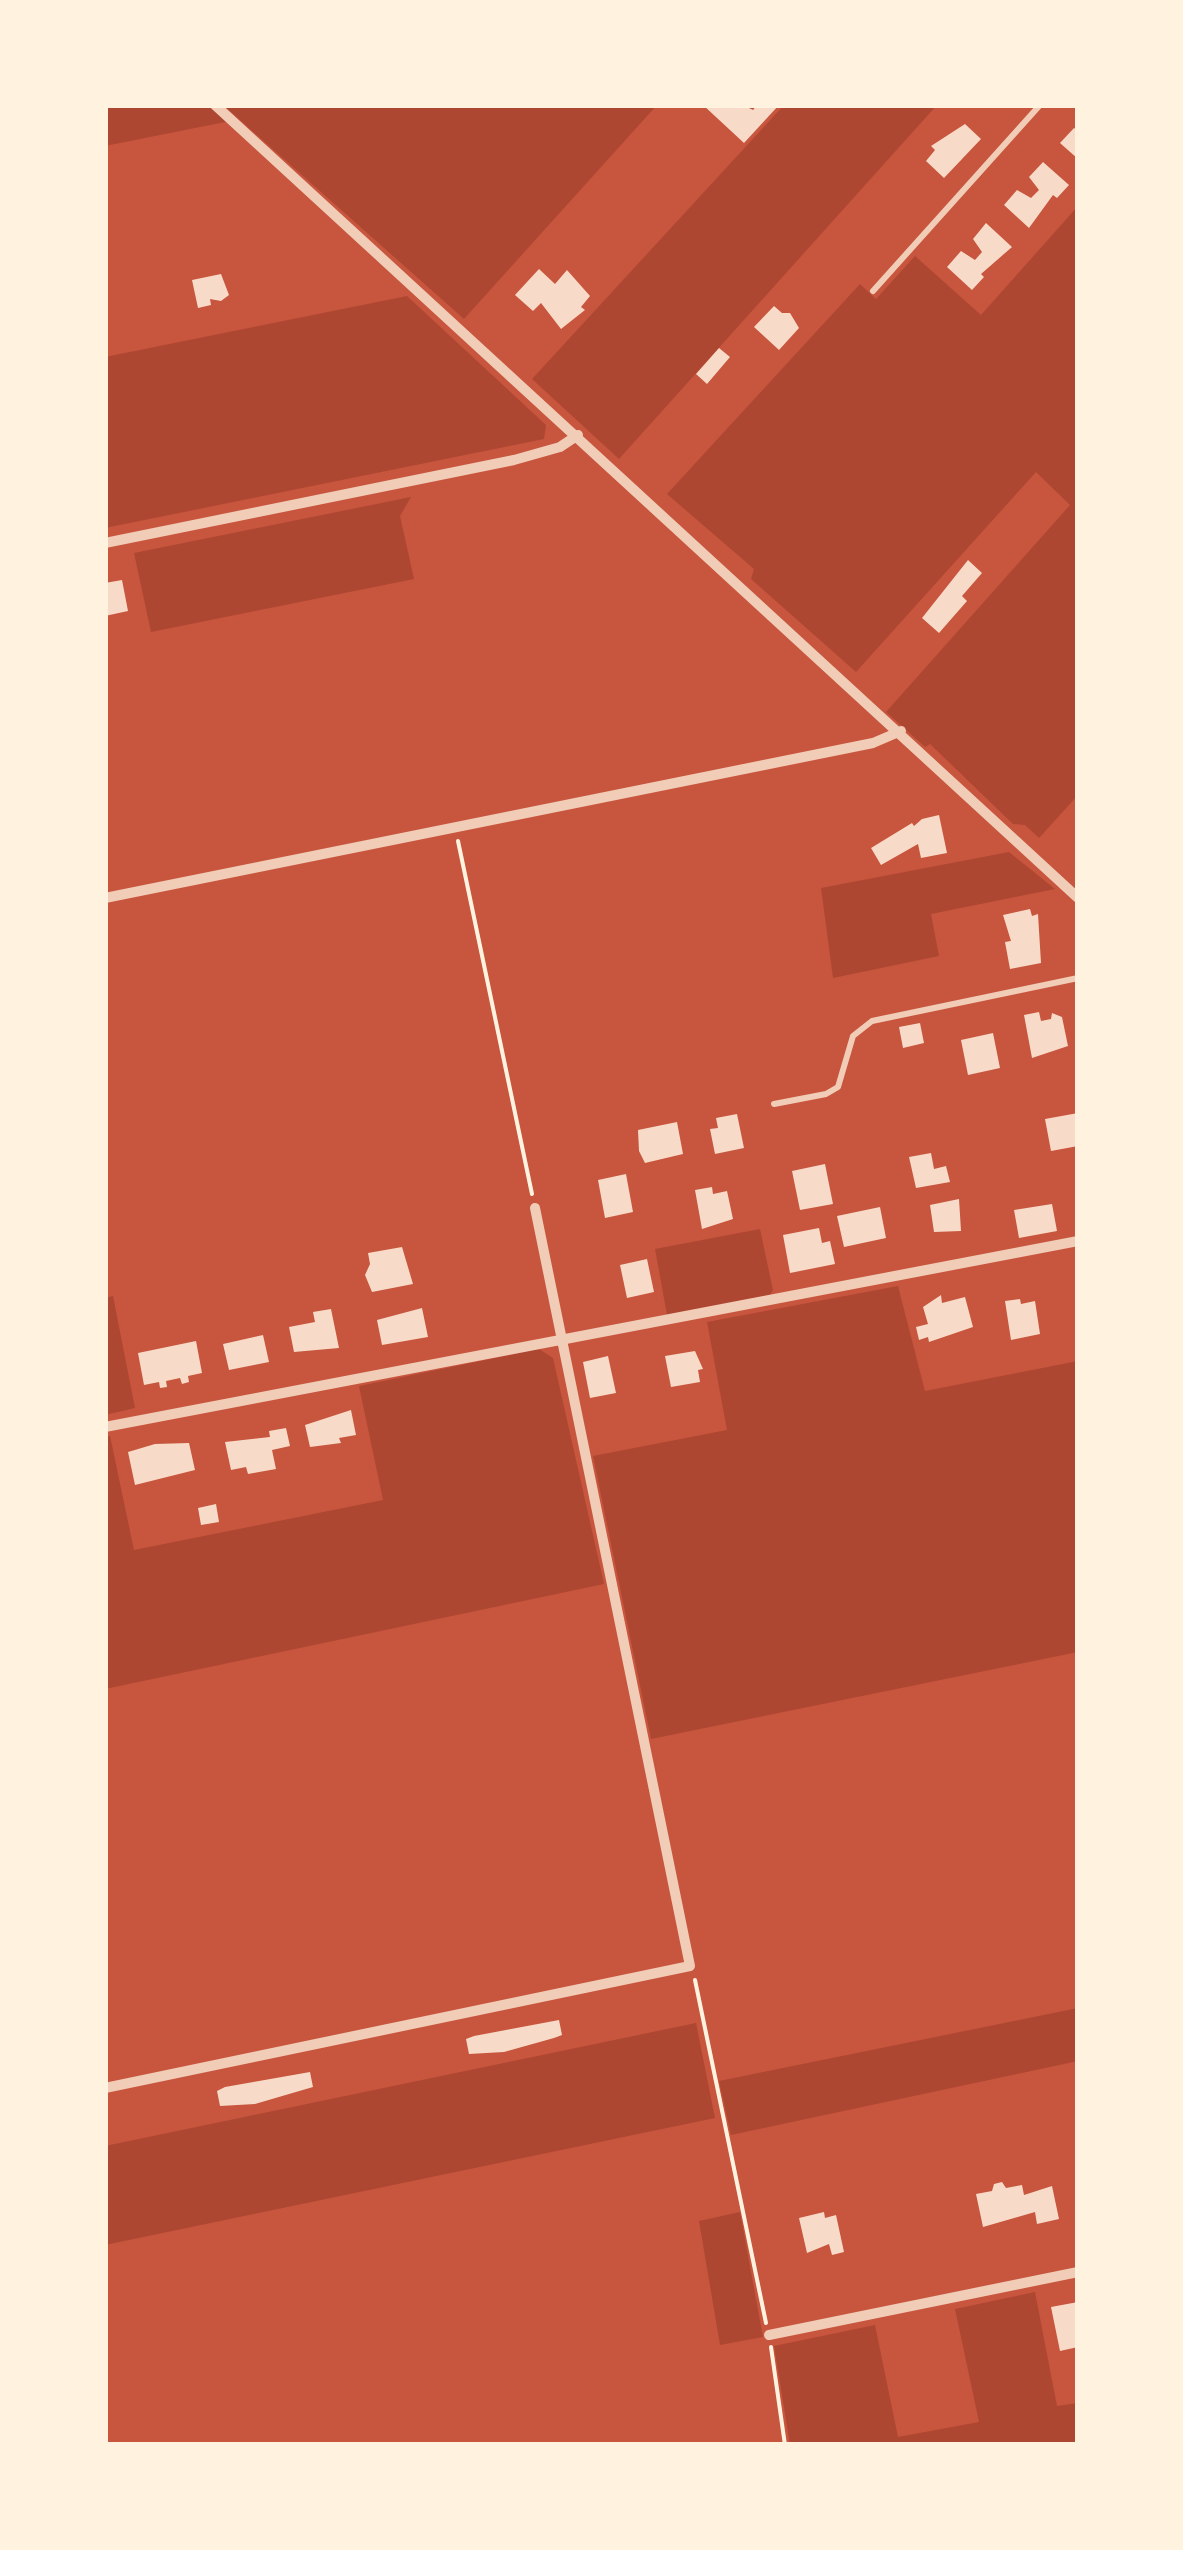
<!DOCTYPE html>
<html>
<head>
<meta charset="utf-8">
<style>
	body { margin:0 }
	#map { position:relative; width:1183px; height:2550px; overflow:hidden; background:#c8553d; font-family:"Space Grotesk",sans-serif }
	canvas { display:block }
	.frame { position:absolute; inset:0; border:108px solid #fff3e0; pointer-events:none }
</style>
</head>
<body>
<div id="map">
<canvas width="1183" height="2550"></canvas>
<div class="frame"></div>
</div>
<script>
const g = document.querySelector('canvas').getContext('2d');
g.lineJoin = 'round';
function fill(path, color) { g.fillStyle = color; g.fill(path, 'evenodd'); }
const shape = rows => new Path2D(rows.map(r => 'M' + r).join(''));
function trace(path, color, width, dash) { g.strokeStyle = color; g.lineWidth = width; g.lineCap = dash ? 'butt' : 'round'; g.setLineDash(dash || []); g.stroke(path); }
fill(shape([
	[105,105,211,105,230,121,105,146],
	[223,105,657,105,464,319],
	[784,105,937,105,619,459,532,379],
	[1078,206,1078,795,1039,838,1025,825,1013,824,930,744,925,747,886,712,1070,505,1036,472,856,672,751,579,754,569,667,494,860,284,876,299,915,256,981,315],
	[407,296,546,425,544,439,105,528,105,357],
	[411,497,400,516,414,579,151,632,134,553],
	[1009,852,1055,889,931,914,939,956,833,978,821,888],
	[760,1229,773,1290,770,1295,667,1315,655,1249],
	[898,1286,925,1391,1078,1361,1078,1652,651,1739,593,1456,727,1430,707,1322],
	[113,1296,135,1408,105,1415,105,1298],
	[539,1349,553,1358,604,1584,105,1689,105,1437,110,1436,134,1550,383,1500,359,1386],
	[1078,2008,1078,2061,731,2135,719,2081],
	[696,2023,715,2118,105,2245,105,2146],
	[740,2212,763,2337,720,2345,699,2221],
	[1035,2292,1057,2406,1078,2403,1078,2445,790,2445,774,2346,875,2325,898,2437,979,2422,955,2309]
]), '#ae4732');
fill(shape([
	[703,105,743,105,753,110,757,105,779,105,744,143],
	[965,124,981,139,944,178,926,161,935,150,931,146],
	[1074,128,1078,131,1078,159,1060,143],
	[1043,162,1069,185,1057,198,1053,195,1029,228,1004,205,1017,190,1031,198,1039,190,1029,177],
	[986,223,1012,247,981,274,984,277,972,290,947,267,961,251,975,260,982,252,973,239],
	[539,269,555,284,567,270,590,296,581,307,585,310,561,329,541,303,533,311,515,295],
	[221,274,229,295,221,301,210,299,211,305,198,308,192,280],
	[774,306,782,313,790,313,799,328,779,350,754,327],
	[719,348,730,357,707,384,696,374],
	[968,560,982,573,962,596,967,601,939,633,922,618],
	[122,580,128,611,105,616,105,583],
	[939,815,947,853,921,858,918,844,881,865,871,848,912,823,914,826,922,819],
	[1030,909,1032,916,1038,914,1041,963,1010,969,1005,942,1011,941,1003,915],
	[1039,1012,1041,1021,1051,1019,1052,1013,1062,1017,1068,1046,1032,1058,1024,1015],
	[920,1023,924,1043,903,1048,899,1027],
	[993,1033,1000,1068,968,1075,961,1040],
	[1078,1113,1078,1146,1051,1151,1045,1119],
	[737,1114,744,1148,715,1154,710,1129,718,1128,716,1118],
	[677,1122,683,1154,645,1163,639,1151,638,1130],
	[931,1153,934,1169,946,1166,950,1182,916,1188,909,1157],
	[825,1164,833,1204,800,1210,792,1171],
	[626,1174,633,1212,605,1218,598,1180],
	[712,1187,713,1194,727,1191,733,1219,702,1229,695,1190],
	[959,1199,961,1231,934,1232,930,1205],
	[1052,1204,1057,1231,1019,1238,1014,1210],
	[880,1207,886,1238,844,1247,837,1216],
	[819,1228,822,1243,830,1241,835,1264,790,1273,783,1235],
	[402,1247,413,1284,372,1292,365,1275,370,1264,368,1253],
	[647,1259,654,1292,627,1298,620,1265],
	[941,1295,942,1303,965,1297,973,1327,929,1342,928,1337,919,1340,916,1327,928,1324,923,1307],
	[1020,1299,1021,1304,1035,1301,1040,1334,1011,1340,1005,1301],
	[422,1308,428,1337,382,1345,377,1320],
	[331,1309,339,1348,294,1352,289,1327,315,1322,313,1312],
	[263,1335,269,1362,229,1370,223,1344],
	[196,1341,202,1373,188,1376,189,1382,182,1384,180,1378,166,1381,167,1387,160,1388,159,1382,144,1385,138,1353],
	[695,1351,703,1369,698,1370,700,1382,671,1387,665,1356],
	[608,1356,616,1393,590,1398,583,1362],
	[351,1410,356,1435,339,1438,341,1443,310,1447,305,1425],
	[286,1428,290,1446,272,1450,276,1469,248,1474,246,1467,231,1470,225,1442,270,1437,269,1431],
	[189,1443,195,1470,135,1485,128,1452,155,1444],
	[216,1504,219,1522,201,1525,198,1508],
	[559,2020,562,2035,554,2038,504,2052,469,2054,466,2039,474,2036],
	[310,2072,313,2087,255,2104,220,2106,217,2091,225,2087],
	[1002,2182,1006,2188,1022,2185,1024,2195,1052,2186,1059,2219,1037,2224,1035,2212,983,2227,976,2194,992,2191,994,2184],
	[824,2212,825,2218,836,2215,844,2252,832,2255,829,2244,807,2253,799,2218],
	[1078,2302,1078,2347,1060,2351,1051,2307]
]), '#f7dbc8');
trace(shape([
	[458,841,532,1194],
	[695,1980,766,2323],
	[771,2347,785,2445]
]), '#fff3e0', 4);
trace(shape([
	[873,291,1040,105],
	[774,1104,826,1094,838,1087,853,1036,872,1021,1078,978]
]), '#f1ccb7', 6);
trace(shape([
	[215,105,1078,898],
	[105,543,514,460,560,447,578,435],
	[105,898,873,743,901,731],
	[105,1427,1078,1241],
	[105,2088,690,1966,535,1208],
	[769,2335,1078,2272]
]), '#f1ccb7', 10);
</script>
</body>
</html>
